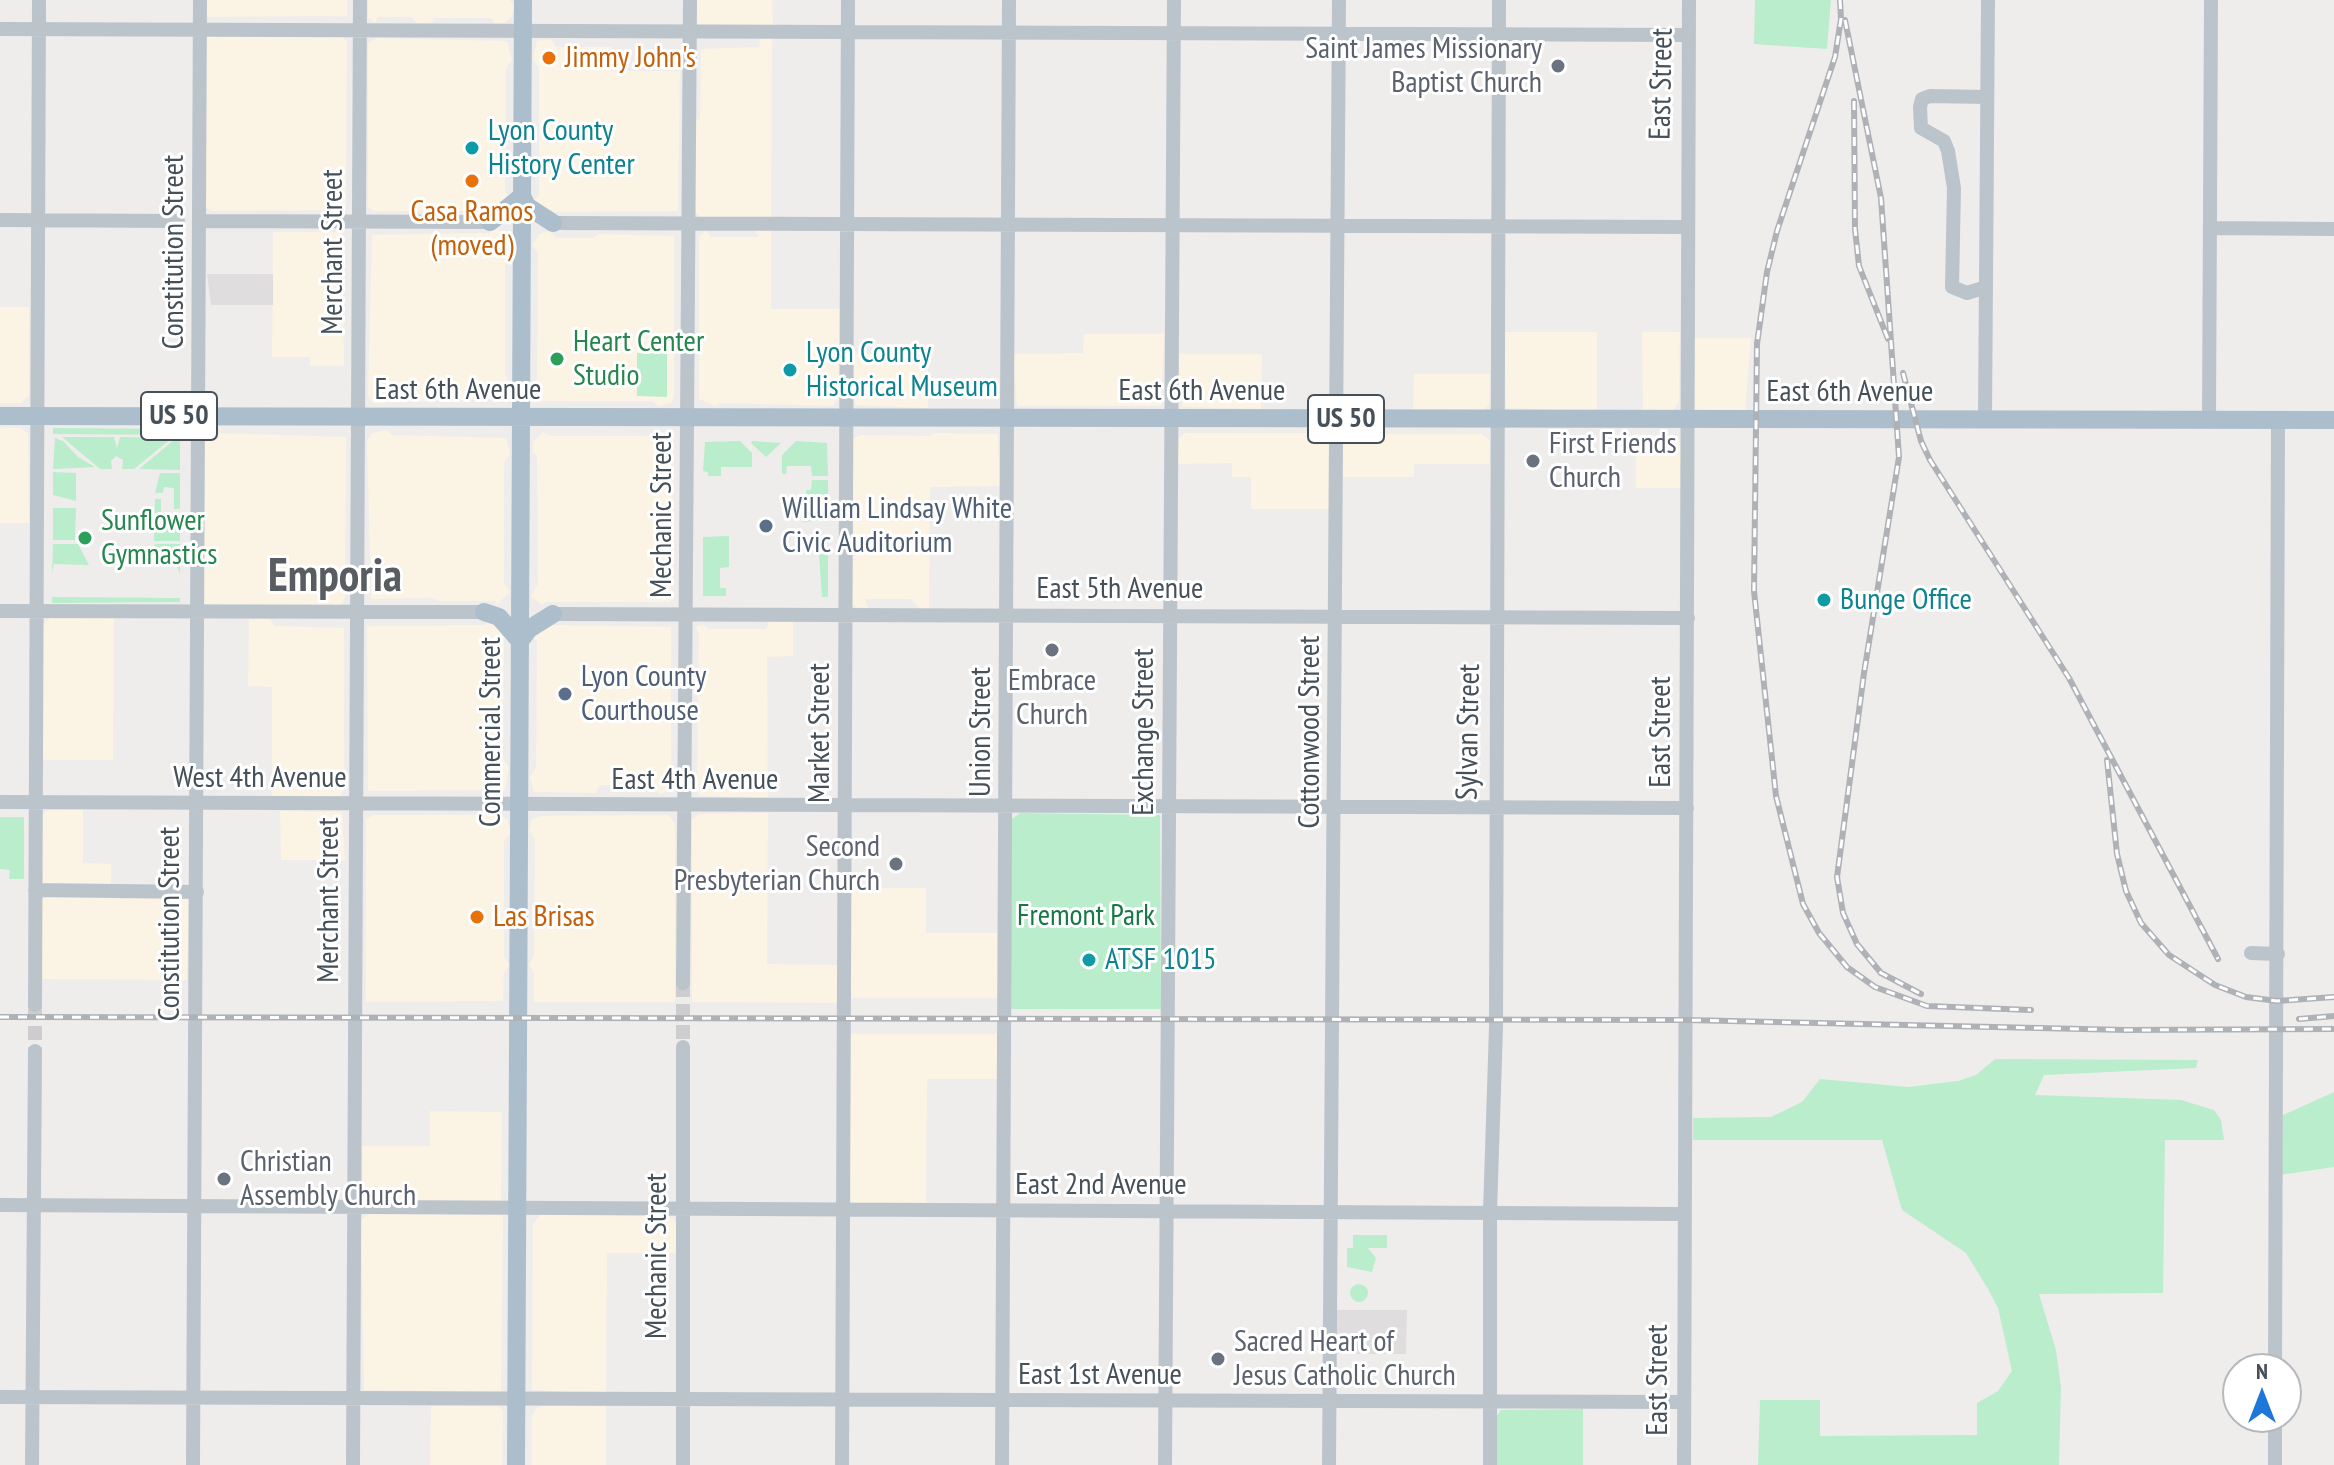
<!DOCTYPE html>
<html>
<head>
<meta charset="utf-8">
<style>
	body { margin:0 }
	#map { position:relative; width:2334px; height:1465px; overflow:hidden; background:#efecec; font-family:"PT Sans Narrow",sans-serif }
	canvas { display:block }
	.north { position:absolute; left:2222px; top:1353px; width:80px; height:80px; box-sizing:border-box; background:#fff; border:2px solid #b5b9bd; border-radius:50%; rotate:0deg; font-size:22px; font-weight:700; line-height:32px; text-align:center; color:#455059 }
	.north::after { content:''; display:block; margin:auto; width:28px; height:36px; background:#1d76d8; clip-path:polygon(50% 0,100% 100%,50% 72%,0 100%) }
</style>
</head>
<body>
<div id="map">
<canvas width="2334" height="1465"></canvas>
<div class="north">N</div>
</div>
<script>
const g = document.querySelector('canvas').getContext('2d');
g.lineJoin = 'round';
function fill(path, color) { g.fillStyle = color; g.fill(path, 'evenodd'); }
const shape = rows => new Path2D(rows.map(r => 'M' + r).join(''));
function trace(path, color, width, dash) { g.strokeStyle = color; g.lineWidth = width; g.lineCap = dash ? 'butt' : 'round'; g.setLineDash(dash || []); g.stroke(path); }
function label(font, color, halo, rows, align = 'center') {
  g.font = font + ' "PT Sans Narrow",sans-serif'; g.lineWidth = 6; g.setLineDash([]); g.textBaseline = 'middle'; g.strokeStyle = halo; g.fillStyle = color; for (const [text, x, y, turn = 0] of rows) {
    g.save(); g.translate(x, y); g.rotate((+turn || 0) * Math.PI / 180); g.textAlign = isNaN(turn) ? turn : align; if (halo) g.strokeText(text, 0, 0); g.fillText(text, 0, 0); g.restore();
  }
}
fill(shape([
	[204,0,347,0,347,16,209,17,205,16],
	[368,0,510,0,514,7,511,18,504,23,494,23,491,18,434,18,431,23,417,23,412,17,378,17,375,23,368,18],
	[695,0,772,0,773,27,703,27,695,24],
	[210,36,342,37,347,41,346,210,213,211,205,207,206,38],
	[376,38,507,41,512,60,506,69,505,192,510,198,496,211,373,211,368,207,368,44],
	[772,38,771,218,700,217,695,211,694,122,700,118,701,49,760,47,759,39],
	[551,39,556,47,611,47,611,71,680,71,678,211,551,212,533,202,539,195,539,68,533,59,537,41],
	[496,227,512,242,505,250,505,374,511,385,507,398,373,403,368,395,372,235,489,233],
	[754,229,771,229,771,309,840,309,840,395,833,406,722,403,715,406,699,399,699,236,706,230,711,237,759,237],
	[549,231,557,238,593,238,598,234,674,236,674,396,671,403,658,406,653,401,542,401,536,398,532,385,537,379,538,253,532,245,540,234],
	[273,232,338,232,343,236,344,366,310,366,310,357,272,357],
	[0,307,29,307,29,395,21,403,0,403],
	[1504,332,1597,332,1597,411,1506,408],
	[1642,332,1680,332,1679,400,1674,410,1643,411],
	[1084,334,1164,334,1161,406,1017,406,1013,354,1083,353],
	[1691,338,1751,338,1745,412,1694,411],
	[854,354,928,354,928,408,855,405],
	[1178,354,1262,354,1261,409,1182,407],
	[1414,374,1490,374,1489,405,1484,410,1413,410],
	[0,427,21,428,28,434,29,523,0,523],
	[386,430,392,435,506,438,510,454,504,462,504,583,510,592,497,605,495,601,439,601,432,598,371,599,367,441,372,433],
	[543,432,552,436,645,436,662,432,673,436,671,602,545,602,542,605,531,596,538,584,537,455,533,453,533,442],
	[214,433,346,437,345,598,341,605,204,604,204,442],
	[933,433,998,434,1000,486,930,487,929,609,920,609,911,599,865,599,868,608,856,607,852,604,854,438,861,435,930,436],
	[1186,433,1323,433,1330,442,1329,509,1251,509,1251,477,1232,477,1232,463,1178,464,1179,437],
	[1350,434,1482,434,1490,441,1489,464,1414,464,1414,477,1343,477,1343,442],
	[1636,434,1677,437,1682,447,1682,488,1636,488],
	[52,617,114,618,113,760,42,760,43,624],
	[487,617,509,634,504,640,503,759,509,767,505,790,368,791,367,626,486,625],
	[249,619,270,619,275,626,344,628,344,789,340,796,272,796,272,687,248,686],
	[769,622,793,622,793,656,767,657,768,798,700,796,694,785,697,783,699,634,696,627,703,624,708,629,766,629],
	[548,625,671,627,671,791,659,794,654,785,600,785,596,793,534,792,530,777,536,768,537,641,532,637],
	[48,810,83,810,83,863,111,864,111,886,189,887,187,980,42,979,42,815],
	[280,811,342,812,345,860,281,860],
	[768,813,767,964,837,965,838,1003,692,1002,692,819,700,814],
	[373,815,500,815,507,819,511,833,504,841,504,957,510,965,504,973,503,1001,366,1002,366,819],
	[668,815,675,823,675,1002,534,1002,534,973,529,965,534,956,535,840,529,830,532,819,541,816],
	[851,888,926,888,926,933,998,933,998,998,851,998],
	[850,1034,997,1034,997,1079,927,1079,926,1204,854,1204,850,1200],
	[430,1111,502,1112,501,1202,366,1201,363,1198,362,1146,430,1146],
	[368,1214,503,1215,501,1392,364,1390,361,1220],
	[541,1214,668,1215,676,1222,677,1253,607,1253,606,1394,532,1390,533,1224],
	[431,1406,499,1406,503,1412,502,1465,430,1465],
	[544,1406,606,1406,606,1465,532,1465,532,1416,537,1408]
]), '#fbf3e4');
fill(shape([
	[207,274,273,274,273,305,211,305],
	[1336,1310,1407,1310,1406,1354,1335,1354]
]), '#e0ddde');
fill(shape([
	[1755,0,1831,0,1827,49,1754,44],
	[637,353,667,353,667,397,637,396],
	[53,428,174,429,179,432,179,435,53,434],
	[62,437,114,437,117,448,120,437,172,438,134,469,122,469,123,460,116,456,111,461,112,469,100,469],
	[55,438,63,441,78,457,95,467,53,469],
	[174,440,180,440,180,470,139,469],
	[740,441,752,453,752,467,721,467,721,476,708,476,708,472,703,471,705,442],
	[796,441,827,443,828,476,812,476,811,466,787,466,786,474,782,474,782,455],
	[751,443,752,441,781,443,766,457],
	[53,472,76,473,76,501,53,495],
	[160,473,180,473,180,509,174,509,174,488,164,487,163,493,155,493],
	[812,480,828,480,828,504,806,503,806,490,811,490],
	[155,499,161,499,161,514,180,514,180,541,154,541],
	[803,506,828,506,828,520,803,522],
	[53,508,76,508,75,540,53,540],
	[729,536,729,567,720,568,720,588,726,588,726,596,703,596,703,537],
	[53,544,78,544,89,565,54,564,52,573],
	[155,544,180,544,180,574,177,566,146,566],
	[819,554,828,554,828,597,822,597],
	[52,597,180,598,180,602,52,603],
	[1020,813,1160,815,1161,1009,1010,1009,1012,819],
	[0,817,24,817,24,879,9,879,10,870,0,869],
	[1995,1059,2198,1060,2196,1068,2044,1075,2035,1095,2181,1100,2214,1110,2221,1120,2224,1140,2165,1140,2163,1293,2039,1294,2056,1350,2061,1387,2059,1465,1758,1465,1760,1400,1820,1400,1820,1436,1977,1435,1977,1403,1998,1391,2012,1371,1998,1308,1988,1289,1966,1253,1902,1210,1882,1140,1693,1140,1693,1118,1771,1117,1802,1102,1820,1079,1908,1087,1958,1081,1976,1075],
	[2334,1092,2334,1167,2280,1175,2281,1116],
	[1353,1235,1387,1235,1387,1248,1368,1248,1376,1258,1372,1272,1347,1267,1347,1248,1353,1248],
	'1350 1293a9 9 0 1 1 18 0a9 9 0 1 1-18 0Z',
	[1583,1409,1583,1465,1496,1465,1496,1417,1501,1410]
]), '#baedcc');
trace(shape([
	[683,983,683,1047],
	[35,1005,35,1051]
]), '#cdcdcf', 14, [14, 7]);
trace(shape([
	[0,29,1689,35],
	[0,220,178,221],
	[200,221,490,222],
	[553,223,1686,227],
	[2210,228,2334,229],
	[1986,287,1967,293,1952,287,1954,188,1948,151,1944,141,1921,128,1920,107,1922,99,1930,96,1987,97],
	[1985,420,1988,0],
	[2209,420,2211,0],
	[0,611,484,612],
	[553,614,1688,618],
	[0,802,1687,808],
	[35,890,197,892],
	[2251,953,2278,954],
	[683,983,690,0],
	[35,1005,39,0],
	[0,1205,1685,1214],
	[2275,1369,2278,420],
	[0,1397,1684,1402],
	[32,1465,35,1051],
	[193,1465,200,0],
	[353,1465,360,0],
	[683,1465,683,1047],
	[842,1465,848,0],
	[1002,1465,1009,0],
	[1165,1465,1174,0],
	[1329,1465,1339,0],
	[1490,1465,1490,1212,1496,1027,1499,0],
	[1684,1465,1689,0],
	[2275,1465,2275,1417]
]), '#bbc4cb', 14);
trace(shape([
	[490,222,522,196,527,206,553,223],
	[0,416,2334,420],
	[484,612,499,617,520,641,529,629,553,614],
	[516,1465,523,0]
]), '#acbdcb', 18);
const rail = shape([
	[1840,0,1841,19,1835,57,1777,231,1767,272,1757,344,1754,591,1776,796,1803,904,1819,933,1847,967,1875,987,1927,1006,2031,1010],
	[1845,20,1881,198,1899,457,1864,673,1837,877,1843,913,1857,944,1881,973,1921,994],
	[1854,101,1855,229,1859,266,1888,339],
	[1903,373,1921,441,1930,460,2069,678,2218,959],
	[2107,760,2117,854,2126,891,2141,923,2169,955,2215,985,2246,997,2277,1001,2334,997],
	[0,1017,1686,1020,2126,1030,2334,1029],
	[2299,1019,2334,1016]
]);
trace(rail, '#aeb2b7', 6);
trace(rail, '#fff', 3, [9]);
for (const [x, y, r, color] of [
	[549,58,8,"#e8710a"],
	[1558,66,8,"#6b7280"],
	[472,148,8,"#0f9aa8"],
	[472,181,8,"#e8710a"],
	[557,359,8,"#2e9e5b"],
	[790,370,8,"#0f9aa8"],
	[1533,461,8,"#6b7280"],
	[766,526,8,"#5c6f8a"],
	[85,538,8,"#2e9e5b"],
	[1824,600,8,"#0f9aa8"],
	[1052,650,8,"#6b7280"],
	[565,694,8,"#5c6f8a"],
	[896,864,8,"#6b7280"],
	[477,917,8,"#e8710a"],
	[1089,960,8,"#0f9aa8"],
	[224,1179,8,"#6b7280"],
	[1218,1359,8,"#6b7280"]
]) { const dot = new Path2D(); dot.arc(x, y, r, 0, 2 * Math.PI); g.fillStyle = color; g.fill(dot); trace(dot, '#fff', 3); }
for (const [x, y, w] of [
	[179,416,76],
	[1346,419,76]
]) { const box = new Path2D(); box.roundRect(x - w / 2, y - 24, w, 48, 6); g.fillStyle = '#fff'; g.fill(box); trace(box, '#455059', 2); }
label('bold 28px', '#455059', null, [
	["US 50",179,416],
	["US 50",1346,419]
]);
label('30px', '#5b616d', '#fff', [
	["Saint James Missionary",1542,49,"right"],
	["Baptist Church",1542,83,"right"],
	["First Friends",1549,444],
	["Church",1549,478],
	["Embrace",1052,681,"center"],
	["Church",1052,715,"center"],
	["Second",880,847,"right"],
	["Presbyterian Church",880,881,"right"],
	["Christian",240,1162],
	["Assembly Church",240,1196],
	["Sacred Heart of",1234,1342],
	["Jesus Catholic Church",1234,1376]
], 'left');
label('30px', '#c56008', '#fff', [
	["Jimmy John's",565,58],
	["Casa Ramos",472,212,"center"],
	["(moved)",472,246,"center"],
	["Las Brisas",493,917]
], 'left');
label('30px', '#455059', '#fff', [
	["East Street",1662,84,-89],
	["Constitution Street",174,252,-90],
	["Merchant Street",333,252,-90],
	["East 6th Avenue",458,390],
	["East 6th Avenue",1202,391],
	["East 6th Avenue",1850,392],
	["Mechanic Street",662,515,-90],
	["East 5th Avenue",1120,589],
	["Commercial Street",491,732,-90],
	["Union Street",981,732,-90],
	["Exchange Street",1144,732,-90],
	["Cottonwood Street",1310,732,-90],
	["Sylvan Street",1469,732,-89],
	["East Street",1661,732,-90],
	["Market Street",820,733,-90],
	["West 4th Avenue",260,778],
	["East 4th Avenue",695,780],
	["Merchant Street",329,900,-90],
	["Constitution Street",170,924,-90],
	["East 2nd Avenue",1101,1185],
	["Mechanic Street",657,1256,-90],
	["East 1st Avenue",1100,1375],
	["East Street",1658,1380,-90]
]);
label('30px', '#0d838f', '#fff', [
	["Lyon County",488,131],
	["History Center",488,165],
	["Lyon County",806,353],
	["Historical Museum",806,387],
	["Bunge Office",1840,600],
	["ATSF 1015",1105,960]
], 'left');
label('30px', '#27864d', '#fff', [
	["Heart Center",573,342],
	["Studio",573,376],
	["Sunflower",101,521],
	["Gymnastics",101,555]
], 'left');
label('30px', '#4e5e75', '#fff', [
	["William Lindsay White",782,509],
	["Civic Auditorium",782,543],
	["Lyon County",581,677],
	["Courthouse",581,711]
], 'left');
label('30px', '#187844', '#fff', [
	["Fremont Park",1086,916]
]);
label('bold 46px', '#595d61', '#fff', [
	["Emporia",335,578]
]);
</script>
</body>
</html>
